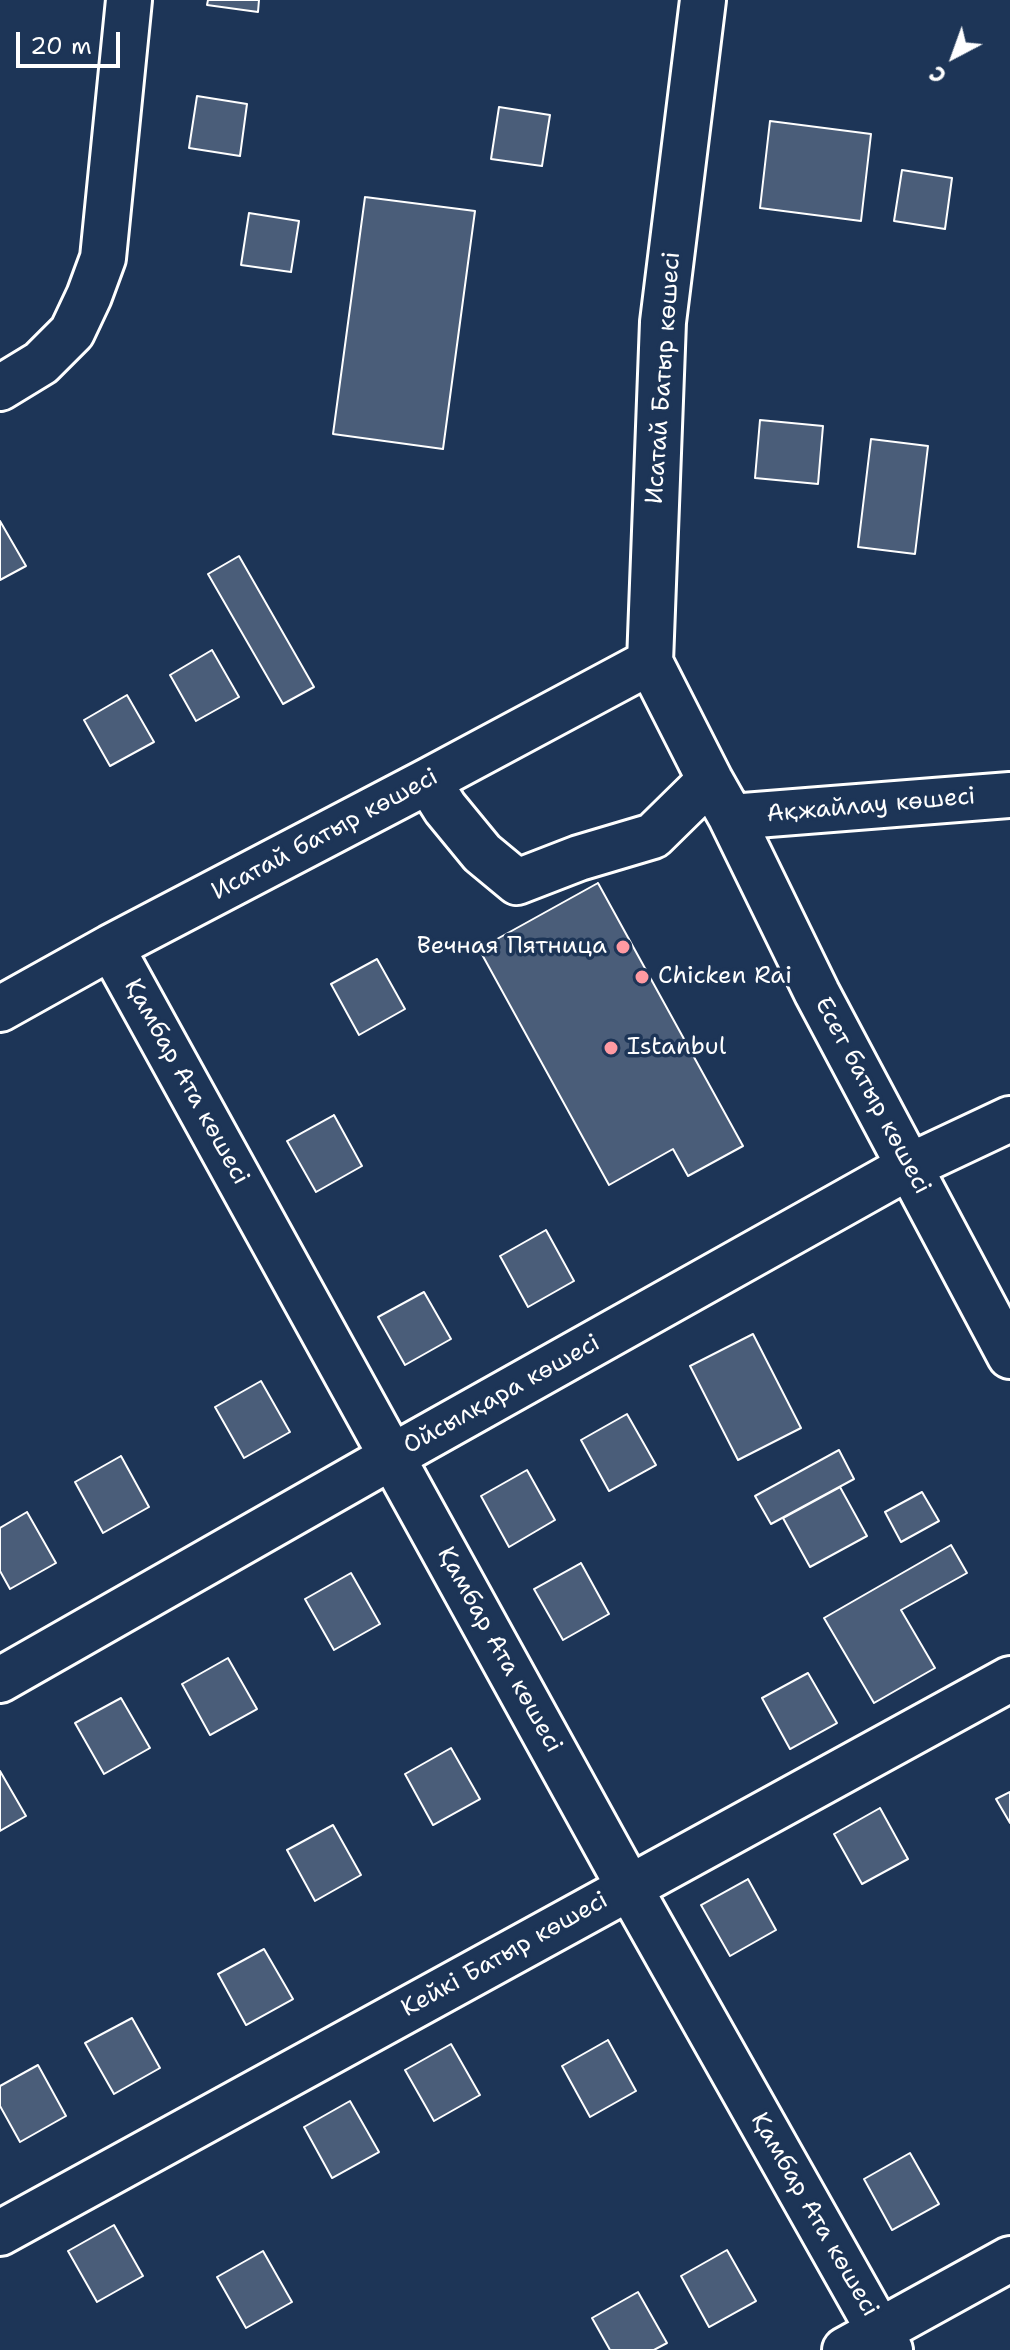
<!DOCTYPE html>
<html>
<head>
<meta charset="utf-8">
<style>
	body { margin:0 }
	#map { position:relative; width:1010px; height:2350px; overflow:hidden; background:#1d3557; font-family:"Shantell Sans",sans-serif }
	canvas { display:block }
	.north { position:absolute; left:914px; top:16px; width:80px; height:80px; -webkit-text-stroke:6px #1d3557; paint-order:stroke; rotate:221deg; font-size:22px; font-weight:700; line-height:32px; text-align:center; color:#fff }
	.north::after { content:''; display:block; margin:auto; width:28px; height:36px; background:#fff; clip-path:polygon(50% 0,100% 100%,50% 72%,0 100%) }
	.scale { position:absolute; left:16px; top:32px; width:104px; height:36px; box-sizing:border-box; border:4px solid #fff; border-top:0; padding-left:10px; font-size:24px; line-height:28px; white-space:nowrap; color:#fff; -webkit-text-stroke:6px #1d3557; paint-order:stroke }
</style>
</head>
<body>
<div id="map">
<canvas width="1010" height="2350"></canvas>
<div class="north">С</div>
<div class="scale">20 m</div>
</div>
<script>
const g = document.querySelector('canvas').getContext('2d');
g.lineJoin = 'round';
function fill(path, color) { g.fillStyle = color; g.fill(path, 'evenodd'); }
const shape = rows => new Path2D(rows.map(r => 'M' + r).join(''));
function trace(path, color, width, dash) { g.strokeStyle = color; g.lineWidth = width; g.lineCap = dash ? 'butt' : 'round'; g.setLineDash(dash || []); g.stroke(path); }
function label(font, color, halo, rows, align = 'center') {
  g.font = font + ' "Shantell Sans",sans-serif'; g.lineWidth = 7; g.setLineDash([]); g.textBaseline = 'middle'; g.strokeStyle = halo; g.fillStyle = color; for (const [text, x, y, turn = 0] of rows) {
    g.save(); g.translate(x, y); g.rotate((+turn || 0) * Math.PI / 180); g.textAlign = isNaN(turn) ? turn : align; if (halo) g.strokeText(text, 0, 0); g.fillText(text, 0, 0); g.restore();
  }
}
const building = shape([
	[208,0,259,0,258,12,207,5,208,0],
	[197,96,247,104,240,156,189,148,197,96],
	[499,107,550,115,542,166,491,159,499,107],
	[770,121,871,134,861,221,760,208,770,121],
	[902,170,952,178,945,229,894,221,902,170],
	[365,197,475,211,443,449,333,434,365,197],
	[249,213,299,221,291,272,241,265,249,213],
	[760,420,823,426,818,484,755,478,760,420],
	[871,439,928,446,915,554,858,547,871,439],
	[0,521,26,566,0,580,0,521],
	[239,556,314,687,283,704,208,574,239,556],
	[212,650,239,697,196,721,170,675,212,650],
	[127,695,154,742,110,766,84,720,127,695],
	[598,883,743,1146,688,1176,673,1149,609,1185,479,949,598,883],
	[377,959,405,1009,359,1035,331,984,377,959],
	[334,1115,362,1166,316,1192,287,1141,334,1115],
	[546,1230,574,1281,528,1307,500,1256,546,1230],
	[424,1292,451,1339,405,1365,378,1317,424,1292],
	[753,1334,801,1428,738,1460,690,1366,753,1334],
	[261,1381,290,1432,244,1458,215,1407,261,1381],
	[627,1414,656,1465,609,1491,581,1440,627,1414],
	[839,1450,854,1479,771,1524,755,1496,839,1450],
	[121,1456,149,1507,103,1533,75,1482,121,1456],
	[527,1470,555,1520,509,1547,481,1496,527,1470],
	[840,1487,867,1536,810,1567,783,1518,840,1487],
	[922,1492,939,1521,901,1542,885,1512,922,1492],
	[27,1512,56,1563,10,1589,0,1571,0,1528,27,1512],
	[951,1545,967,1573,901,1610,935,1668,874,1703,824,1618,951,1545],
	[581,1563,609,1614,563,1640,534,1589,581,1563],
	[351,1573,380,1624,334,1650,305,1599,351,1573],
	[228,1658,257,1709,210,1735,182,1684,228,1658],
	[808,1673,837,1723,790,1749,762,1698,808,1673],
	[121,1698,150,1748,104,1774,75,1723,121,1698],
	[451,1748,480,1799,433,1825,405,1774,451,1748],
	[0,1771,26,1816,0,1831,0,1771],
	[1010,1792,1010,1823,996,1799,1010,1792],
	[880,1808,908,1859,862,1884,834,1834,880,1808],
	[333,1825,361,1875,315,1901,287,1850,333,1825],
	[748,1879,776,1930,730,1956,701,1905,748,1879],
	[264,1949,293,1999,246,2025,218,1974,264,1949],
	[132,2018,160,2068,114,2094,85,2043,132,2018],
	[608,2040,636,2091,590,2117,562,2066,608,2040],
	[451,2044,480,2095,434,2121,405,2070,451,2044],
	[38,2065,66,2116,20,2142,0,2106,0,2086,38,2065],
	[350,2101,379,2152,332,2178,304,2127,350,2101],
	[910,2153,939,2204,892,2230,864,2179,910,2153],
	[114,2225,143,2276,97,2302,68,2251,114,2225],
	[727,2250,756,2301,709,2327,681,2276,727,2250],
	[263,2251,292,2302,246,2328,217,2277,263,2251],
	[638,2292,667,2343,654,2350,610,2350,592,2318,638,2292]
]);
fill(building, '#4a5d79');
trace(building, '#fff', 2);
const minor = shape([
	[703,0,663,322,650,662,710,780,731,817,817,993,1010,1356],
	[0,388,41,363,72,332,89,296,103,258,129,0],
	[428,781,445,808,482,853,517,882,579,858,653,836,710,780],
	[731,817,1010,795],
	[111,947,629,1887,890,2350],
	[0,1009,111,947,428,781,650,662],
	[0,1680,393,1456,910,1166,1010,1119],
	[0,2233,1010,1679],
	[845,2350,1010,2259]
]);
trace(minor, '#fff', 50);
trace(minor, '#1d3557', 44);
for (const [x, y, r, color] of [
	[623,947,8,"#ff9aa2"],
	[642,977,8,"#ff9aa2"],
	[611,1048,8,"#ff9aa2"]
]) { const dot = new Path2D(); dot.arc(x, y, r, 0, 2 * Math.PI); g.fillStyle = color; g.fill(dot); trace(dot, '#1d3557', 3); }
label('24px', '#fff', '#1d3557', [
	["Исатай Батыр көшесі",664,378,-86],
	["Ақжайлау көшесі",871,806,-5],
	["Исатай батыр көшесі",325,835,-28],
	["Қамбар Ата көшесі",186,1082,61],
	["Есет батыр көшесі",872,1096,62],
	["Ойсылқара көшесі",502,1395,-29],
	["Қамбар Ата көшесі",499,1650,61],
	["Кейкі Батыр көшесі",505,1955,-29],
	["Қамбар Ата көшесі",814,2215,60]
]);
label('24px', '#fff', '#1d3557', [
	["Вечная Пятница",607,947,"right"],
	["Chicken Rai",658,977],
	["Istanbul",627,1048]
], 'left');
</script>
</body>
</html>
